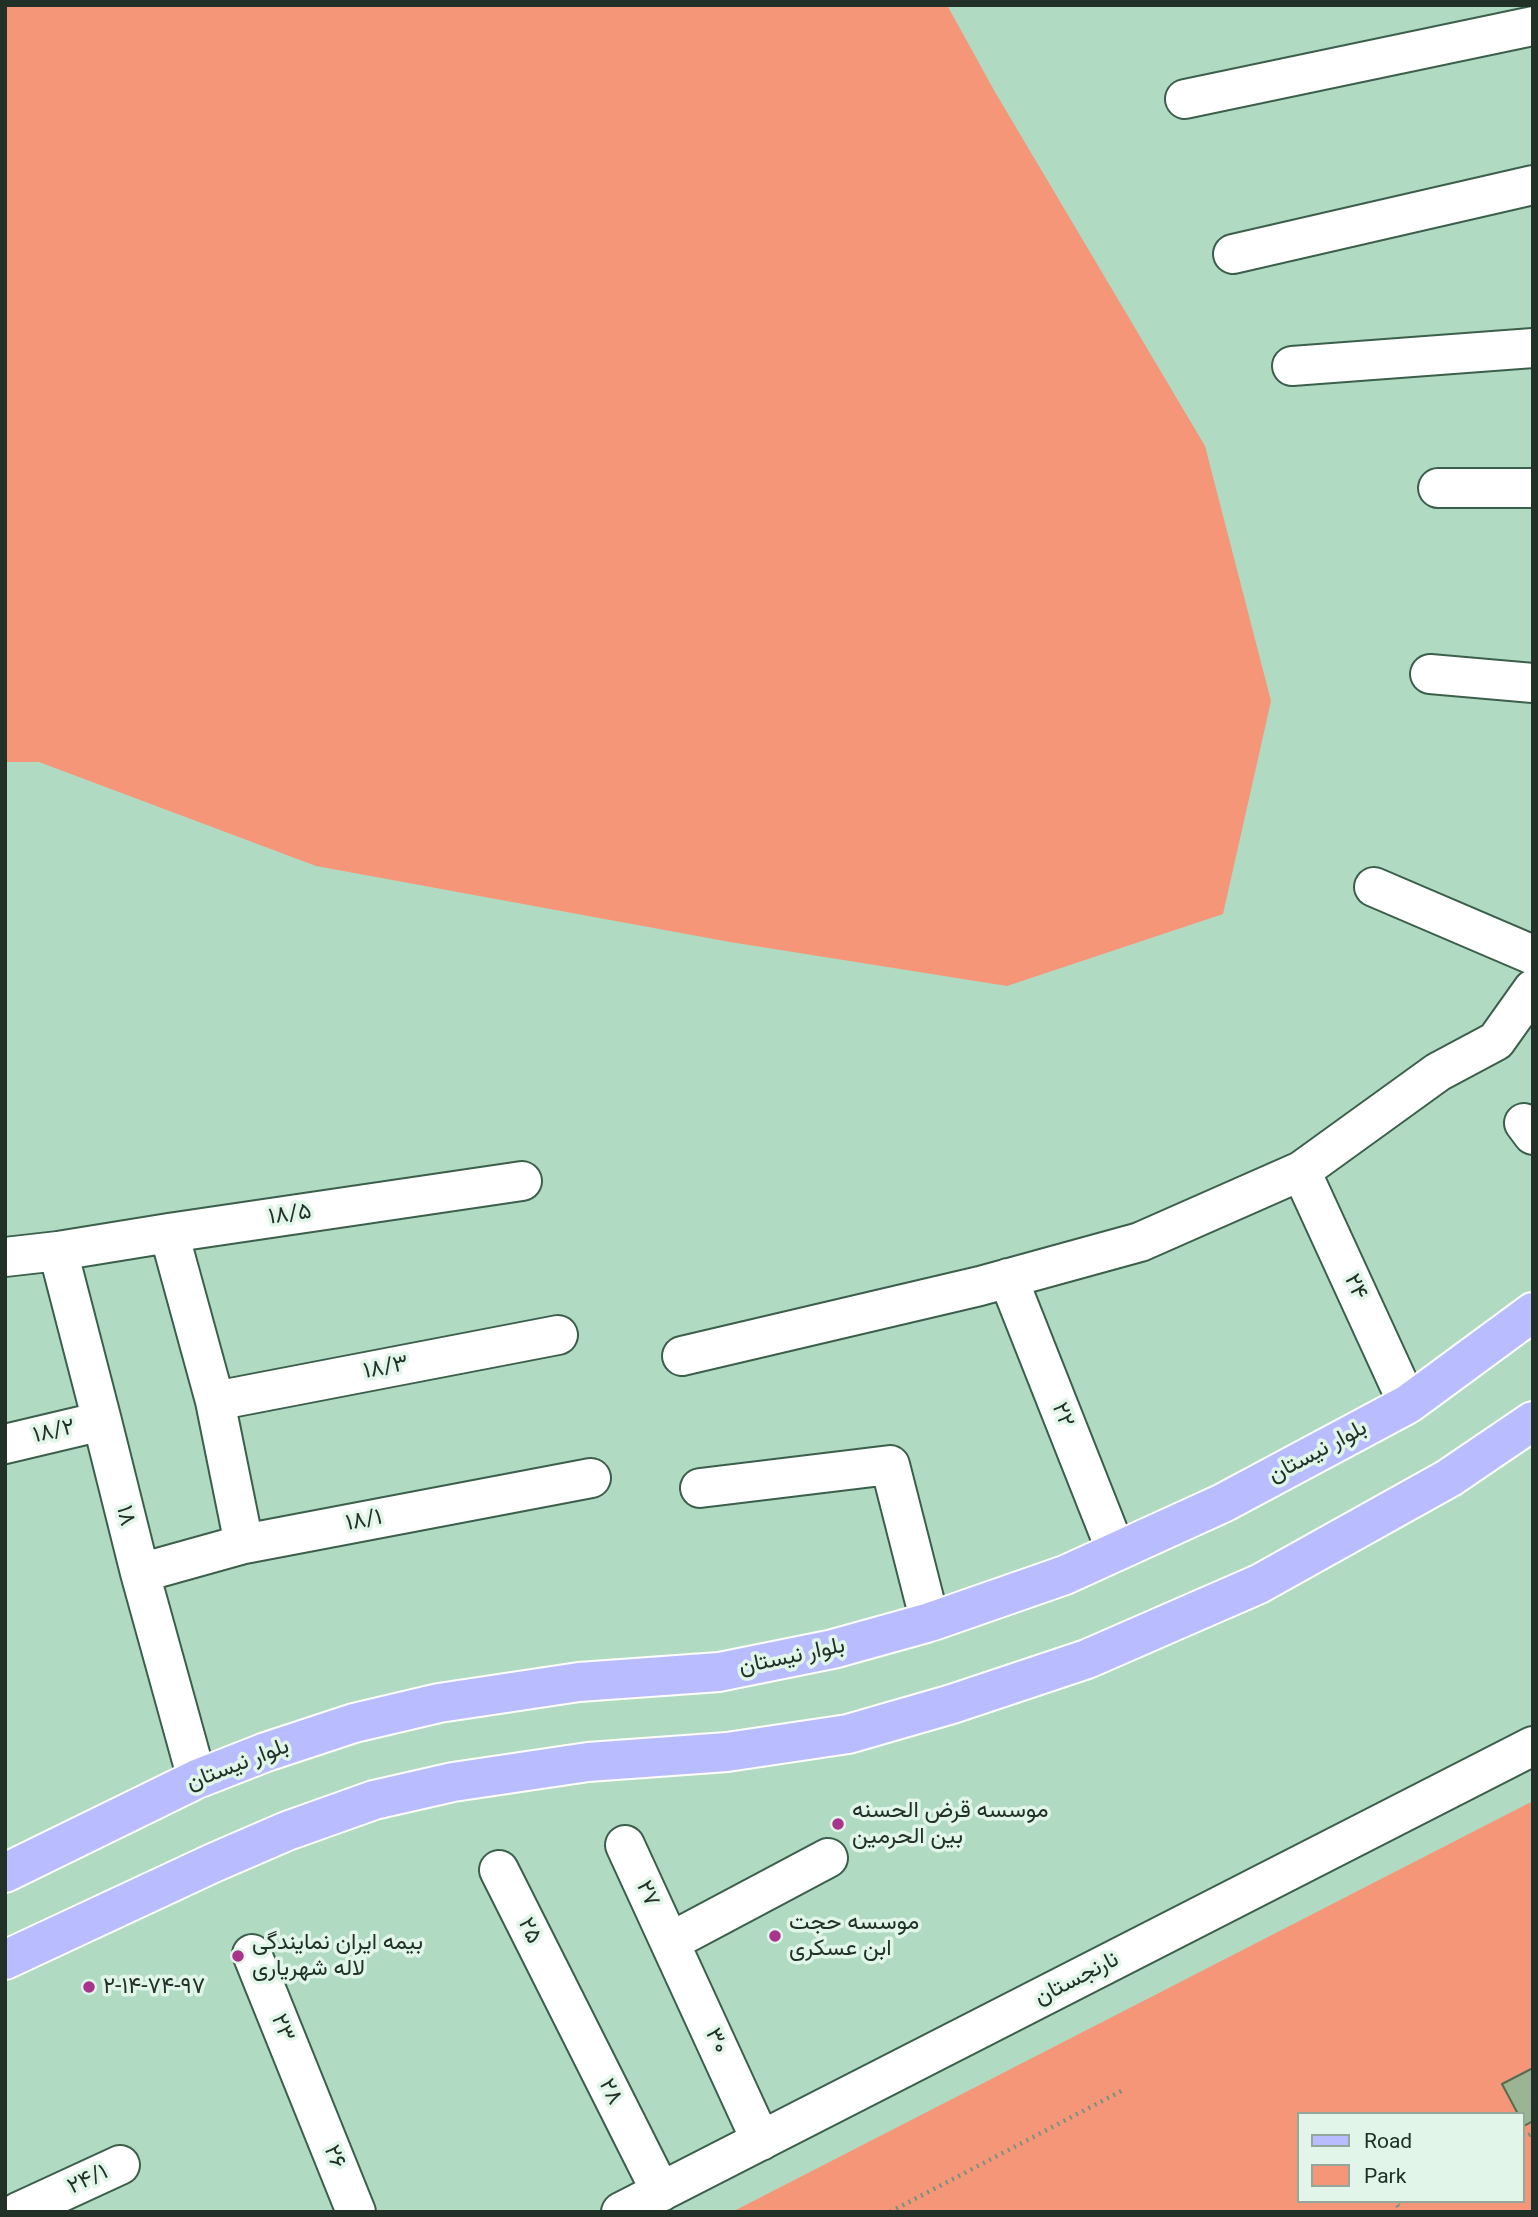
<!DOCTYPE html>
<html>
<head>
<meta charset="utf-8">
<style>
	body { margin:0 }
	#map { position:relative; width:1538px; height:2217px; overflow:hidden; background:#b1dac2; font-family:Roboto,sans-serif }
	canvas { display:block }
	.frame { position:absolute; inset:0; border:7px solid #213127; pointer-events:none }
	.legend { position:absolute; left:1297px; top:2112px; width:228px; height:91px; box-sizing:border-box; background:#e1f5e9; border:2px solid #94a79b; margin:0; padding:9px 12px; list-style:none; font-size:21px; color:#213127 }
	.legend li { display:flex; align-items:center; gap:14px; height:35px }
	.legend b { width:35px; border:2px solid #94a79b }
</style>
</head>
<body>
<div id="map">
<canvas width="1538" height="2217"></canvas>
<div class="frame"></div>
<ul class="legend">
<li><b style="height:9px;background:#b9bdff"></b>Road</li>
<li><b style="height:19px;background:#f59678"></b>Park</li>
</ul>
</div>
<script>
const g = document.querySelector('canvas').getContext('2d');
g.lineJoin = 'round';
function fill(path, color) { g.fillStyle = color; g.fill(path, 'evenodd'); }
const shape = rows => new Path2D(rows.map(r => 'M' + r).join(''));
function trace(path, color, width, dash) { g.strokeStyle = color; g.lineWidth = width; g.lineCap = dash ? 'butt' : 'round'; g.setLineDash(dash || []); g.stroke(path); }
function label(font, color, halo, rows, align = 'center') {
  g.font = font + ' Roboto,Vazirmatn,sans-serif'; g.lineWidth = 7; g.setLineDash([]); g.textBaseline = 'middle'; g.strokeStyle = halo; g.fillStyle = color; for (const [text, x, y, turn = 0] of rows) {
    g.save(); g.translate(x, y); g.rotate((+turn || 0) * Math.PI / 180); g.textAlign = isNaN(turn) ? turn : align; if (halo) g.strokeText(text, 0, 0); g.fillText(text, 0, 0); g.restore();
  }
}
fill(shape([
	[5,5,947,5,995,92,1205,446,1271,701,1223,914,1007,986,730,942,316,866,39,762,5,762],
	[1533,1801,1533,2212,732,2212],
	[1298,2114,1522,2114,1522,2201,1298,2201]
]), '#f59678');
const building = shape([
	[1533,2068,1533,2121,1524,2126,1522,2114,1518,2114,1502,2084,1533,2068]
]);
fill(building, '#9bb493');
trace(building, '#556c4e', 2);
const minor = shape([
	[1185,99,1533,26],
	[1233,254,1533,185],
	[1292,366,1533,348],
	[1438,488,1533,488],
	[1430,674,1533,683],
	[1374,887,1533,955],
	[1524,1123,1533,1135],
	[1301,1171,1408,1404],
	[169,1233,215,1401,244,1544],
	[58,1251,102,1421,140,1573,197,1779],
	[5,1257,58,1251,169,1233,522,1181],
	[1008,1278,1116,1551],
	[682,1356,980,1286,1140,1242,1301,1171,1438,1072,1496,1041,1533,989],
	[215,1401,558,1335],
	[5,1444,102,1421],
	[700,1488,890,1465,930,1622],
	[140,1573,244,1544,591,1478],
	[625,1845,761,2141],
	[499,1870,661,2192],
	[670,1942,828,1858],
	[252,1954,356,2212],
	[18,2212,120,2165],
	[621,2212,1533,1746]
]);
const major = shape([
	[5,1873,197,1779,266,1752,354,1723,439,1703,579,1682,719,1672,833,1649,930,1622,1065,1575,1223,1503,1408,1404,1533,1312],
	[5,1960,213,1863,287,1831,374,1800,453,1782,588,1762,727,1752,848,1734,952,1704,1087,1659,1259,1584,1449,1478,1533,1421]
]);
trace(minor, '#3b5f4b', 42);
trace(major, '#fff', 42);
trace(shape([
	[1522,2138,1533,2133],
	[1400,2201,1396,2203,1401,2212],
	[890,2212,1125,2089]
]), '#759381', 4.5, [2, 5]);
trace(minor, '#fff', 38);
trace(major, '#b9bdff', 38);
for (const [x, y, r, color] of [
	[838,1824,7,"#a9348d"],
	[775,1936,7,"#a9348d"],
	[238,1956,7,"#a9348d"],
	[89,1987,7,"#a9348d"]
]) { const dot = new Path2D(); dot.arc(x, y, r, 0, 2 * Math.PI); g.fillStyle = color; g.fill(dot); trace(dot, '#e1f5e9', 2.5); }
label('23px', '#213127', '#e1f5e9', [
	["۱۸/۵",290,1215,-8],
	["۲۴",1355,1287,65],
	["۱۸/۳",386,1368,-11],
	["۲۲",1062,1415,68],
	["۱۸/۲",54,1432,-13],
	["بلوار نیستان",1318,1452,-28],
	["۱۸",125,1516,76],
	["۱۸/۱",364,1521,-11],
	["بلوار نیستان",792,1657,-12],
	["بلوار نیستان",238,1765,-21],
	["۲۷",647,1894,65],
	["۲۵",529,1931,64],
	["نارنجستان",1077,1979,-27],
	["۲۳",282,2028,68],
	["۳۰",716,2041,65],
	["۲۸",610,2092,63],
	["۲۶",334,2157,68],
	["۲۴/۱",88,2180,-25]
]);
label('23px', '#213127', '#e1f5e9', [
	["موسسه قرض الحسنه",852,1811],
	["بین الحرمین",852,1837],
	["موسسه حجت",789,1923],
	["ابن عسکری",789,1949],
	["بیمه ایران نمایندگی",252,1943],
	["لاله شهریاری",252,1969],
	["۲-۱۴-۷۴-۹۷",103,1987]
], 'left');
</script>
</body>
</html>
